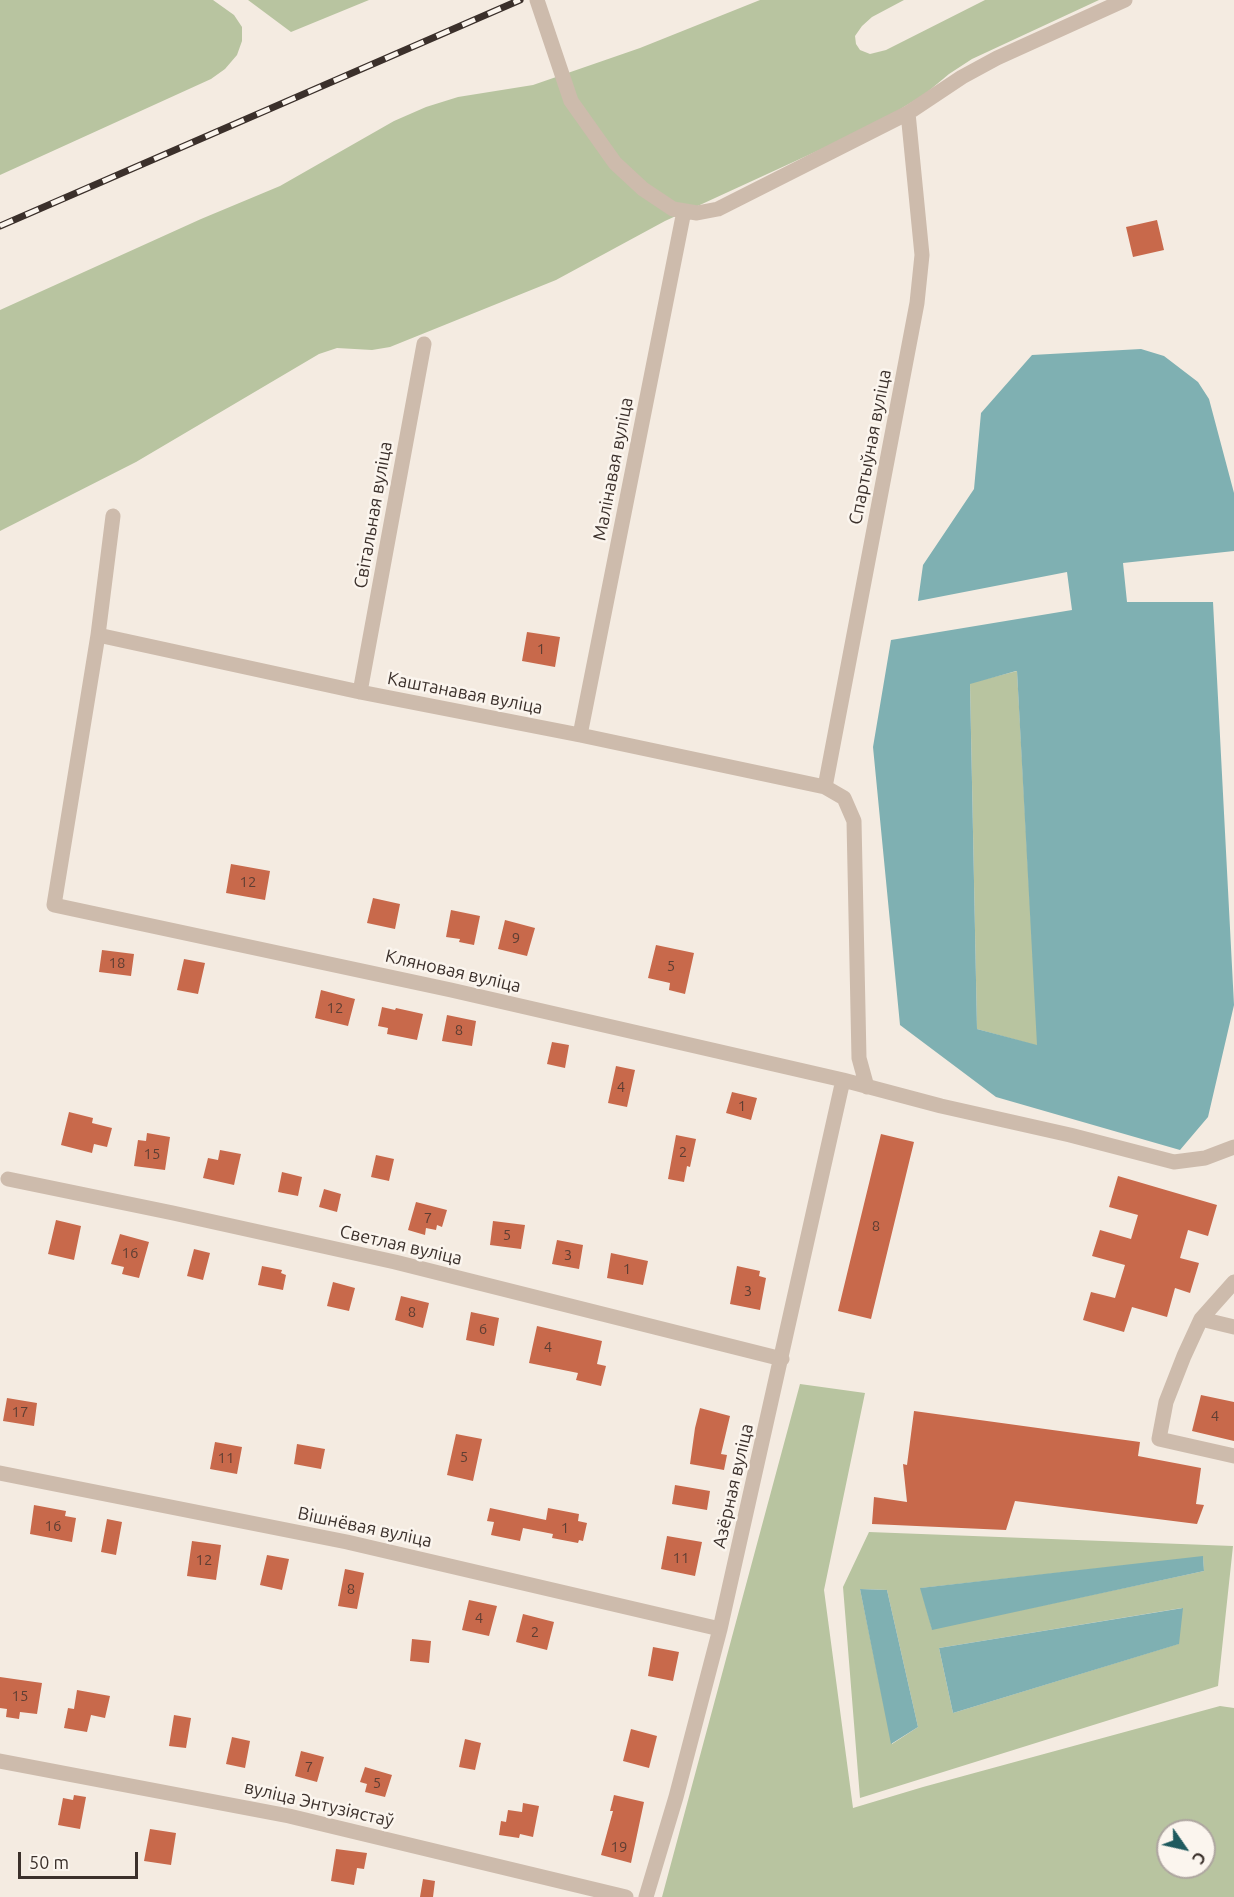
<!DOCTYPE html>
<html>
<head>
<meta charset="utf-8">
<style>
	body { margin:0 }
	#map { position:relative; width:1234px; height:1897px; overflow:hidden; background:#f4ebe1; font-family:Ubuntu,sans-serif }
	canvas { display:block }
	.north { position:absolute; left:1156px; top:1819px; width:60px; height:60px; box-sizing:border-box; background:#fbf5ee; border:2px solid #aea6a0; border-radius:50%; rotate:124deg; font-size:16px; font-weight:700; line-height:24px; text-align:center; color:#3b302b }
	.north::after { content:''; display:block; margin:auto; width:21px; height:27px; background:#1f5a5e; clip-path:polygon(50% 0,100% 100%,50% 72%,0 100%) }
	.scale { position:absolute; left:18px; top:1852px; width:120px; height:27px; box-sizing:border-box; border:3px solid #3b302b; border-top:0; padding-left:8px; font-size:18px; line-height:21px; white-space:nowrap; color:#3b302b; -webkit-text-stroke:4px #fbf5ee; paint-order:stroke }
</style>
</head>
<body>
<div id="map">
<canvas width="1234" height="1897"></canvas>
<div class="north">С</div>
<div class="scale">50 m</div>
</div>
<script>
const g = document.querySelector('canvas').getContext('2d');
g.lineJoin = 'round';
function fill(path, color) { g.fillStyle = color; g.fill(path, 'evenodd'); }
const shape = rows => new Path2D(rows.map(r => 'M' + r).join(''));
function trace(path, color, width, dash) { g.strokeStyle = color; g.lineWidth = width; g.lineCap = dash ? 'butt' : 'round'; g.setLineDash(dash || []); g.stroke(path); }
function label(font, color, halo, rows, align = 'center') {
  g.font = font + ' Ubuntu,sans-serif'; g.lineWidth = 5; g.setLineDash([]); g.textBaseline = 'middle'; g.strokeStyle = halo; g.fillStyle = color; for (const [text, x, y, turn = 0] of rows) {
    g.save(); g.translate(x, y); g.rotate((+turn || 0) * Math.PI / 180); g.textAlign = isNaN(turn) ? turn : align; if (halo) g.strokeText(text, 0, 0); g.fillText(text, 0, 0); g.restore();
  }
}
fill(shape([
	[0,0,213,0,234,15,242,27,242,41,237,55,225,69,211,79,0,175],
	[248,0,369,0,291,32],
	[760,0,904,0,872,17,862,26,855,36,856,44,860,50,870,54,886,50,985,0,1099,0,972,59,949,74,925,94,876,124,665,221,556,280,390,347,372,350,337,348,319,354,136,462,0,531,0,310,201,219,280,186,394,121,426,107,458,97,533,85,640,48],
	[1017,671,1038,1046,977,1029,970,683],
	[800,1384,865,1393,824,1590,853,1808,923,1787,1220,1706,1234,1708,1234,1897,662,1897],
	[1168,1831,1204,1831,1204,1867,1168,1867],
	[869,1532,1233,1546,1218,1686,860,1798,843,1587],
	[1203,1557,1204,1571,932,1629,921,1588],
	[860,1589,887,1590,918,1727,892,1744],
	[1182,1608,1178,1644,953,1713,939,1648]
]), '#b8c4a0');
fill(shape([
	[1141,349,1164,356,1198,382,1209,399,1234,493,1234,551,1123,563,1127,602,1213,602,1234,1005,1208,1117,1180,1150,996,1097,900,1025,873,747,891,640,1072,610,1067,572,918,601,923,565,974,489,981,413,1032,355],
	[1016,671,1017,671,1037,1045,977,1029,970,684],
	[1203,1556,1204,1571,932,1630,920,1588],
	[860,1589,887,1590,918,1727,891,1744],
	[1183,1608,1179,1644,953,1713,939,1648]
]), '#7fb0b2');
fill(shape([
	[1157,220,1164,250,1133,257,1126,227],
	[527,632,560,637,555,667,522,661],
	[231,864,270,871,265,900,226,893],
	[373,898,400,904,395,929,367,923],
	[451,910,480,916,474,945,459,942,460,939,446,937],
	[505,920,535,928,527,956,498,949],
	[656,945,694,953,685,994,669,990,670,983,648,978],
	[102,950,134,954,131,976,99,972],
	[184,959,205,963,198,994,177,990],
	[321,990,355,999,348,1026,315,1018],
	[382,1007,395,1010,396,1008,423,1014,417,1040,387,1034,388,1028,378,1026],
	[447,1015,476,1021,472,1046,442,1041],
	[552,1042,569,1045,565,1068,547,1064],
	[616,1066,635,1070,627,1107,608,1103],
	[732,1092,757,1098,751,1120,726,1113],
	[69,1112,93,1118,92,1123,112,1128,107,1147,94,1144,92,1153,61,1145],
	[147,1133,170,1137,165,1170,134,1166,138,1140,146,1141],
	[881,1134,914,1142,871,1319,838,1311],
	[676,1135,696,1139,690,1167,687,1166,684,1182,668,1179],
	[220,1150,241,1154,234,1185,203,1178,208,1158,218,1160],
	[376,1155,394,1159,389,1181,371,1177],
	[282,1172,302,1177,298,1196,278,1192],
	[1118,1176,1217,1205,1208,1236,1188,1230,1180,1258,1199,1263,1190,1293,1175,1288,1167,1317,1132,1307,1124,1332,1083,1320,1091,1292,1115,1298,1125,1265,1092,1256,1100,1230,1131,1239,1138,1215,1109,1207],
	[324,1189,341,1194,337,1212,319,1207],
	[416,1202,447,1210,442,1227,437,1225,436,1230,426,1228,425,1235,408,1230],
	[56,1220,81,1226,74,1260,48,1254],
	[493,1221,525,1225,521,1249,490,1245],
	[120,1234,149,1242,139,1278,122,1274,124,1267,111,1264],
	[557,1240,583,1245,579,1269,552,1264],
	[194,1249,210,1253,203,1280,187,1276],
	[611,1253,648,1261,643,1285,607,1278],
	[262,1266,282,1270,281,1273,286,1275,283,1290,258,1285],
	[737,1266,760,1271,759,1276,766,1278,760,1310,730,1304],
	[333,1282,355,1288,349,1311,327,1306],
	[401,1296,429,1303,423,1328,395,1320],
	[471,1312,499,1318,494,1346,466,1340],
	[537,1326,602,1341,597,1364,606,1366,601,1386,576,1380,578,1373,529,1363],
	[1201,1395,1234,1402,1234,1441,1192,1431],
	[7,1398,37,1403,34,1426,3,1421],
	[700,1408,730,1416,721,1454,727,1455,724,1470,690,1464,695,1428],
	[914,1411,1140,1442,1138,1456,1201,1468,1196,1504,1204,1505,1197,1524,1015,1501,1006,1530,872,1524,874,1497,907,1502,903,1464,907,1465],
	[456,1434,482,1439,473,1481,447,1475],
	[215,1442,242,1447,237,1474,210,1469],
	[297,1444,325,1449,321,1469,294,1464],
	[675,1485,710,1491,707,1510,672,1504],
	[34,1505,66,1511,65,1516,76,1518,72,1542,30,1534],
	[490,1508,546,1520,548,1508,579,1514,578,1521,587,1523,583,1541,579,1540,578,1543,552,1538,553,1534,523,1528,520,1541,491,1535,494,1522,487,1521],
	[107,1519,122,1522,116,1555,101,1552],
	[667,1536,702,1542,695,1576,661,1569],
	[192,1541,221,1545,216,1580,187,1576],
	[267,1555,289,1559,282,1590,260,1585],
	[345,1569,364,1573,357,1609,338,1606],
	[469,1600,497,1606,489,1636,462,1630],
	[523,1614,554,1622,547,1650,516,1642],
	[412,1639,431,1641,429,1663,410,1661],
	[653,1647,679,1652,673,1681,648,1676],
	[0,1677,42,1683,37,1714,20,1712,19,1719,6,1717,7,1709,0,1708],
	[77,1690,110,1696,105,1718,91,1715,87,1732,64,1728,68,1708,74,1709],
	[174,1715,191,1718,186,1748,169,1746],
	[631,1729,657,1736,649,1768,623,1761],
	[232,1737,250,1741,245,1768,226,1764],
	[465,1739,481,1743,475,1770,459,1767],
	[301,1751,324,1757,317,1782,295,1776],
	[365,1767,392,1775,385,1797,365,1792,367,1784,360,1782],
	[74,1795,86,1797,80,1829,58,1825,63,1798,73,1800],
	[614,1795,644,1802,631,1863,601,1855,613,1811,610,1811],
	[523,1803,539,1806,533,1837,520,1834,519,1838,499,1835,501,1821,506,1822,508,1810,522,1812],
	[150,1829,176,1833,171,1865,144,1861],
	[336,1849,367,1853,364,1869,357,1868,354,1885,331,1881],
	[423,1879,435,1881,433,1897,420,1897]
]), '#c8694b');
trace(shape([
	[537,0,571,101,615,163,643,189,673,209,697,213,718,209,908,113,962,77,997,58,1125,0],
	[113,516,98,635,54,905,451,990,843,1080,941,1106,1070,1135,1174,1162,1205,1158,1234,1147],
	[98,635,360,692,580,735,825,787,844,798,854,821,859,1058,867,1087],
	[360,692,424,344],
	[580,735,684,211],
	[825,787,917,303,922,255,908,113],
	[8,1179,173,1213,395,1262,782,1359],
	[1234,1282,1201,1319,1184,1356,1166,1402,1159,1439,1234,1456],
	[1201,1319,1234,1327],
	[0,1473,347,1542,720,1629],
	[0,1761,289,1816,626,1897],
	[646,1897,676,1797,720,1629,843,1080]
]), '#cdbbac', 15);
const rail = shape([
	[0,226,520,0]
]);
trace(rail, '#3b302b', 7);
trace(rail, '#fbf5ee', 4.5, [14]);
label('15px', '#5e3e33', null, [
	["1",541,649],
	["12",248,882],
	["9",516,938],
	["18",117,963],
	["5",671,966],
	["12",335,1008],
	["8",459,1030],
	["4",621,1087],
	["1",742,1106],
	["2",683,1152],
	["15",152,1154],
	["7",428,1218],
	["8",876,1226],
	["5",507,1235],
	["16",130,1253],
	["3",568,1255],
	["1",627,1269],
	["3",748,1291],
	["8",412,1312],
	["6",483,1329],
	["4",548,1347],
	["17",20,1412],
	["4",1215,1416],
	["5",464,1457],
	["11",226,1458],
	["16",53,1526],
	["1",565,1528],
	["11",681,1558],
	["12",204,1560],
	["8",351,1589],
	["4",479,1618],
	["2",535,1632],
	["15",20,1696],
	["7",309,1767],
	["5",377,1783],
	["19",619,1847]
]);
label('18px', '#3b302b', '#fbf5ee', [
	["Спартыўная вуліца",870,447,-79],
	["Малінавая вуліца",613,469,-79],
	["Світальная вуліца",373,515,-80],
	["Каштанавая вуліца",465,693,11],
	["Кляновая вуліца",453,971,13],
	["Светлая вуліца",401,1245,13],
	["Азёрная вуліца",733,1486,-77],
	["Вішнёвая вуліца",365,1527,12],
	["вуліца Энтузіястаў",319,1804,13]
]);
</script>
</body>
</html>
